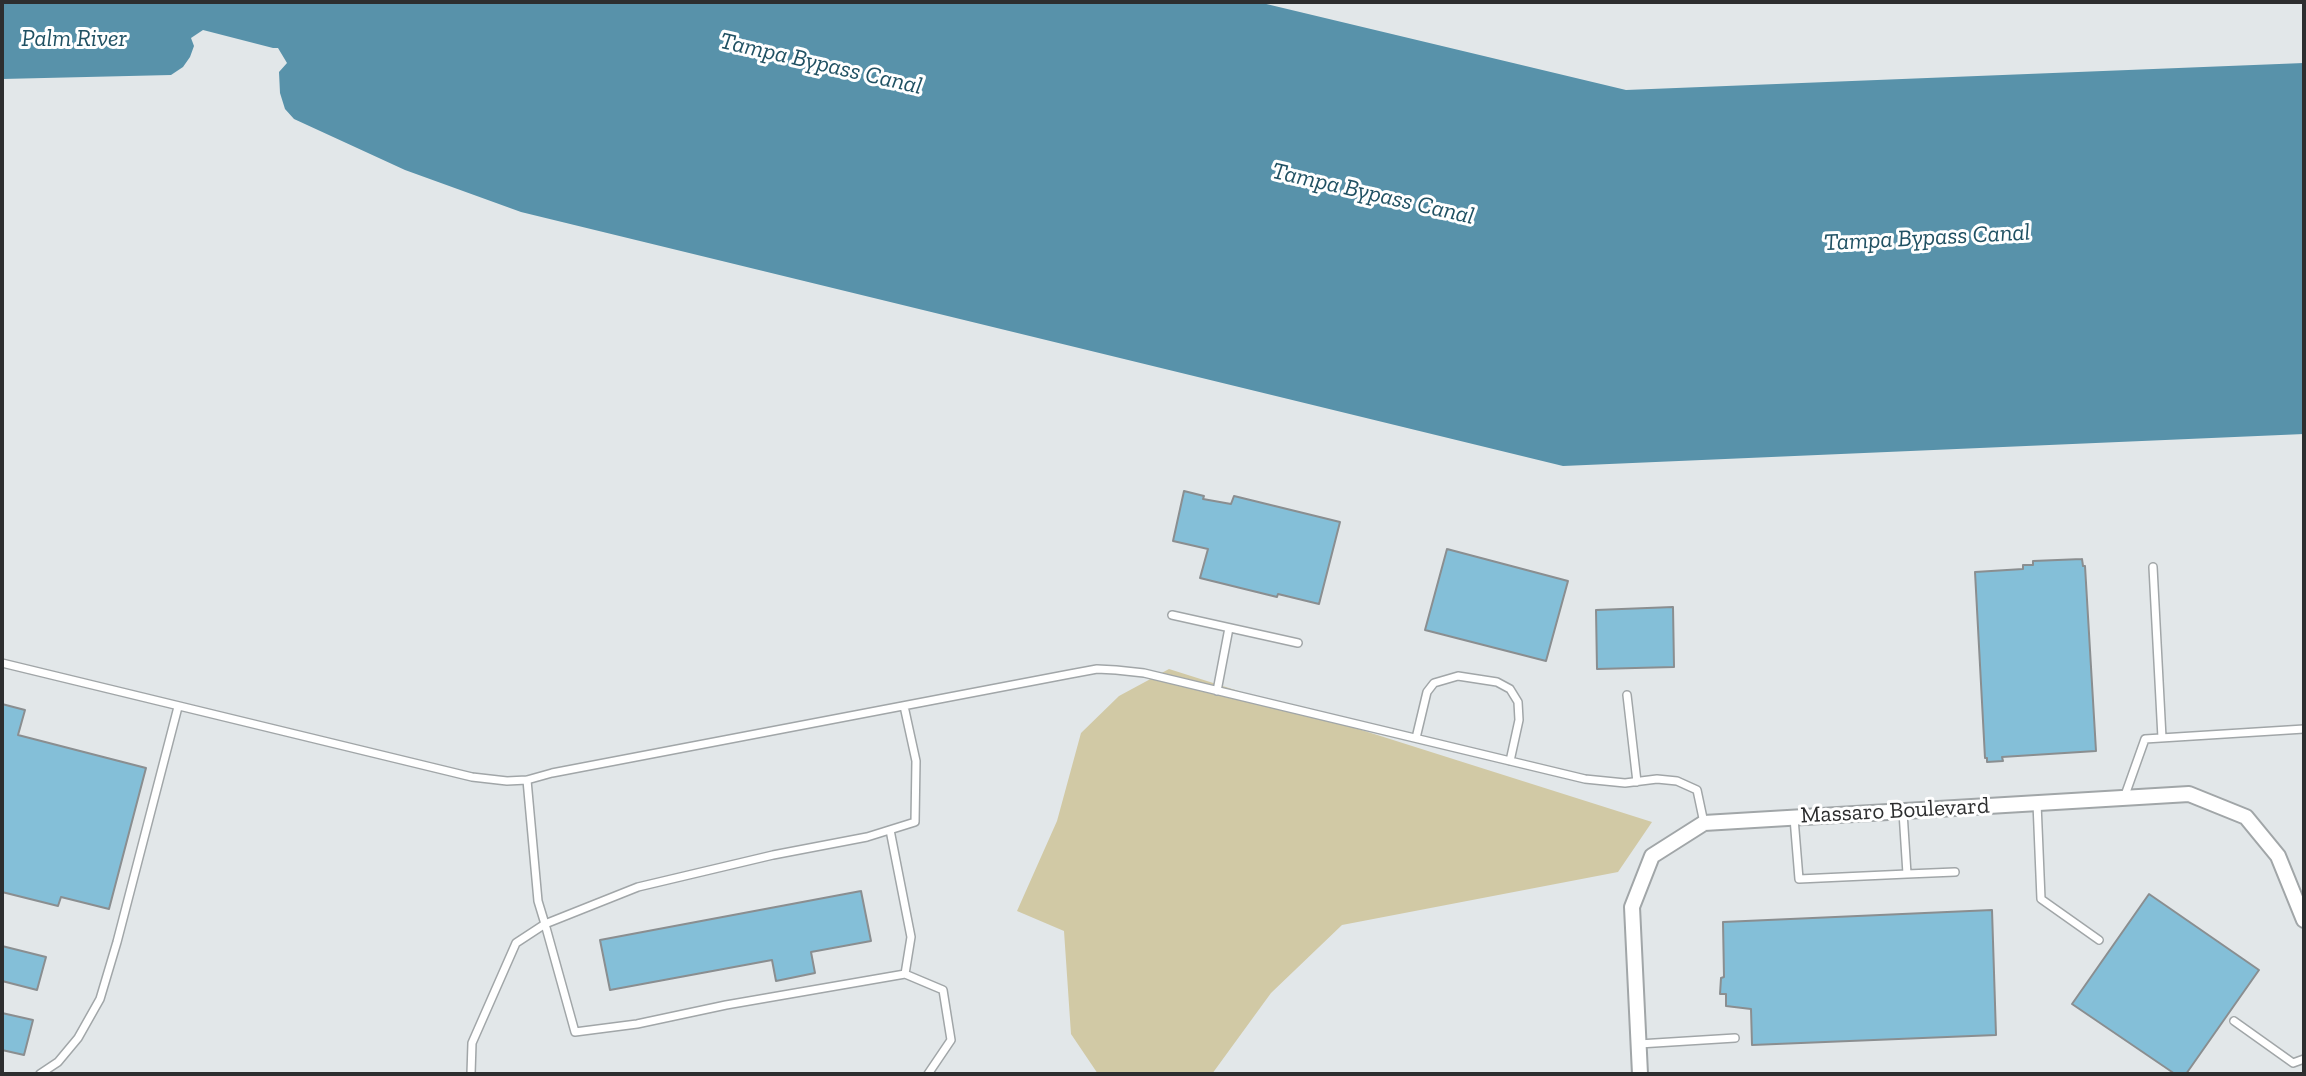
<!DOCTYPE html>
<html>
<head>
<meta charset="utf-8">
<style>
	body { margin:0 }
	#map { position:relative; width:2306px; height:1076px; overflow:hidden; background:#e2e7e9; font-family:"Zilla Slab",serif }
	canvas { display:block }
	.frame { position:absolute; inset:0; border:4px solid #2d2e2f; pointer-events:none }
</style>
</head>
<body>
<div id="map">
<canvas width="2306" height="1076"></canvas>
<div class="frame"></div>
</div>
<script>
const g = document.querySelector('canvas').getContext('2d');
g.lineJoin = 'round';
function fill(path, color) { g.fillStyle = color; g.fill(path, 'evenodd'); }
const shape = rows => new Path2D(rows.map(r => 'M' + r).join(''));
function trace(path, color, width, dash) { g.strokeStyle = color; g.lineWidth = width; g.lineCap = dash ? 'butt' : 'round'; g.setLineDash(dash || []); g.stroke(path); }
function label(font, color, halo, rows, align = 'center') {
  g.font = font + ' "Zilla Slab",serif'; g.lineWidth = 6; g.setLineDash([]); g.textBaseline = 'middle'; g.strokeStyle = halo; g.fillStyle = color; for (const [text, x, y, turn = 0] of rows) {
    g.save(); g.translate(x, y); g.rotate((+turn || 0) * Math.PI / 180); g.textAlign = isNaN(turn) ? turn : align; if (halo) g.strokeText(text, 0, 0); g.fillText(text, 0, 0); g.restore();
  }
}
fill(shape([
	[1169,669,1652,822,1618,872,1342,925,1271,993,1212,1074,1098,1074,1071,1034,1064,931,1017,911,1057,821,1081,733,1119,696]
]), '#d1c9a5');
fill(shape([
	[2,2,1258,2,1626,90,2304,63,2304,434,1563,466,521,212,405,170,294,119,285,109,280,93,279,72,287,63,278,48,273,48,203,30,191,38,194,46,190,57,183,67,171,75,2,79]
]), '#5892aa');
const building = shape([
	[1184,491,1204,496,1203,499,1231,504,1234,496,1340,522,1319,604,1278,594,1277,597,1200,578,1208,549,1173,541,1184,491],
	[1447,549,1568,581,1546,661,1425,630,1447,549],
	[2082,559,2083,566,2085,566,2096,751,2002,757,2003,761,1987,762,1987,758,1985,758,1975,572,2023,569,2023,565,2033,565,2033,561,2082,559],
	[1673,607,1674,667,1597,669,1596,610,1673,607],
	[2,704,25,710,18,735,146,768,109,909,61,897,58,906,2,892,2,704],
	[861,891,871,941,811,952,815,973,776,981,772,960,610,990,600,940,861,891],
	[2149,894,2259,970,2186,1074,2175,1074,2072,1004,2149,894],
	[1992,910,1996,1035,1752,1045,1751,1009,1726,1006,1726,994,1720,994,1721,978,1724,977,1723,922,1992,910],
	[2,946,46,957,37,990,2,981,2,946],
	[2,1013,33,1020,24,1055,2,1050,2,1013]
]);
fill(building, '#84bfd8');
trace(building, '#8a8e90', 2);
const service = shape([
	[2153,567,2162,738],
	[1172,615,1298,643],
	[2,663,472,777,507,781,527,780,552,773,1070,674,1097,669,1116,670,1144,673,1585,779,1625,783,1657,779,1677,781,1697,790,1704,823],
	[1217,691,1229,628],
	[1627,695,1637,782],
	[1416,738,1427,692,1434,683,1458,676,1497,682,1510,689,1518,702,1519,720,1510,761],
	[527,780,538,901,545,924,638,887,773,855,867,837,915,822,916,761,904,706],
	[2124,798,2145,739,2304,729],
	[2037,803,2041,899,2099,940],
	[1794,818,1799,879,1907,874,1903,812],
	[890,830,911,937,905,974],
	[1907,874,1955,872],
	[2234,1021,2293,1063,2304,1059],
	[1639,1044,1735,1038],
	[40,1074,58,1062,78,1038,100,999,117,942,178,707],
	[471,1074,472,1043,516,943,545,924,575,1032,637,1024,726,1005,905,974,943,990,951,1040,928,1074]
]);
const minor = shape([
	[1640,1074,1632,907,1652,856,1704,823,2189,794,2246,817,2278,856,2304,920]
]);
trace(service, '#a1a6a8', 10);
trace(minor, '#a1a6a8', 18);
trace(service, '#fff', 7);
trace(minor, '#fff', 14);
label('23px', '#2d2e2f', '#fff', [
	["Massaro Boulevard",1895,811,-3]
]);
label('italic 24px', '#205163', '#fff', [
	["Palm River",74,39],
	["Tampa Bypass Canal",821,64,13],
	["Tampa Bypass Canal",1373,194,13],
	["Tampa Bypass Canal",1927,238,-3]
]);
</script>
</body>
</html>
